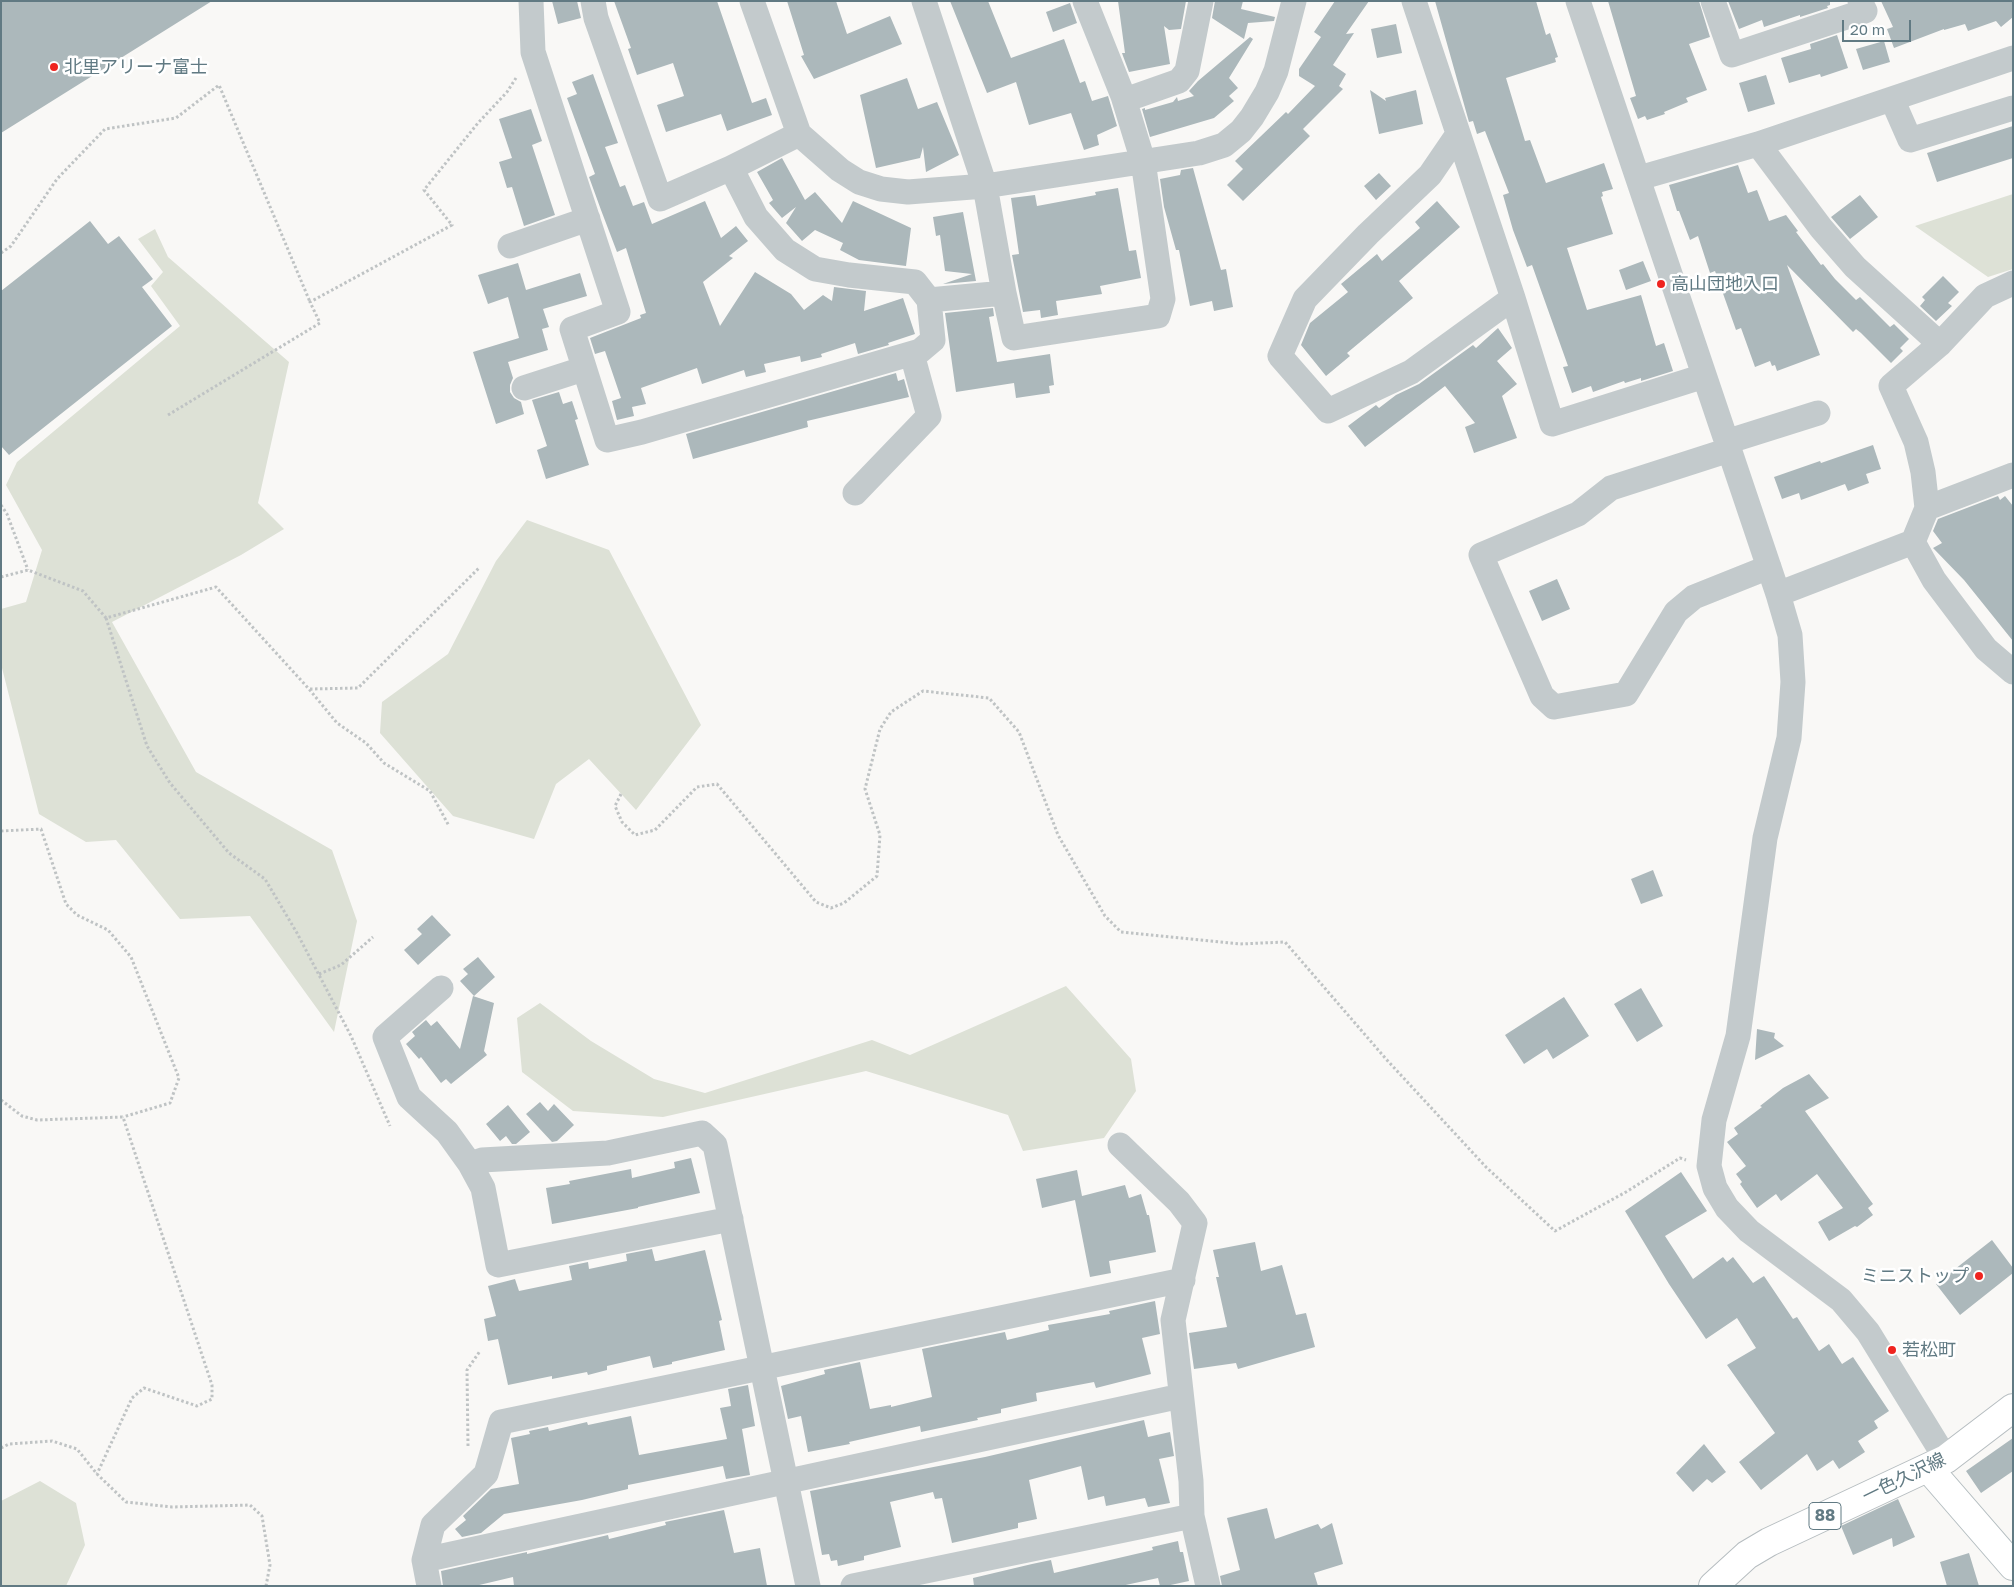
<!DOCTYPE html>
<html>
<head>
<meta charset="utf-8">
<style>
	body { margin:0 }
	#map { position:relative; width:2014px; height:1587px; overflow:hidden; background:#f9f8f6; font-family:"Golos Text",sans-serif }
	canvas { display:block }
	.frame { position:absolute; inset:0; border:2px solid #617a83; pointer-events:none }
	.scale { position:absolute; left:1842px; top:20px; width:69px; height:22px; box-sizing:border-box; border:2px solid #617a83; border-top:0; padding-left:6px; font-size:15px; line-height:18px; white-space:nowrap; color:#617a83; -webkit-text-stroke:4px #fff; paint-order:stroke }
</style>
</head>
<body>
<div id="map">
<canvas width="2014" height="1587"></canvas>
<div class="frame"></div>
<div class="scale">20 m</div>
</div>
<script>
const g = document.querySelector('canvas').getContext('2d');
g.lineJoin = 'round';
function fill(path, color) { g.fillStyle = color; g.fill(path, 'evenodd'); }
const shape = rows => new Path2D(rows.map(r => 'M' + r).join(''));
function trace(path, color, width, dash) { g.strokeStyle = color; g.lineWidth = width; g.lineCap = dash ? 'butt' : 'round'; g.setLineDash(dash || []); g.stroke(path); }
function label(font, color, halo, rows, align = 'center') {
  g.font = font + ' "Golos Text","Noto Sans JP",sans-serif'; g.lineWidth = 5; g.setLineDash([]); g.textBaseline = 'middle'; g.strokeStyle = halo; g.fillStyle = color; for (const [text, x, y, turn = 0] of rows) {
    g.save(); g.translate(x, y); g.rotate((+turn || 0) * Math.PI / 180); g.textAlign = isNaN(turn) ? turn : align; if (halo) g.strokeText(text, 0, 0); g.fillText(text, 0, 0); g.restore();
  }
}
fill(shape([
	[2013,194,2013,269,1988,277,1915,226],
	[155,229,168,257,289,362,258,503,284,529,241,555,112,622,196,772,332,850,357,921,334,1032,250,916,180,919,116,840,86,842,39,814,1,664,1,609,26,602,42,550,6,485,17,462,180,326,151,286,163,272,138,239],
	[527,520,609,550,701,725,636,810,589,759,556,784,534,839,453,816,380,733,382,702,448,654,496,561],
	[1066,986,1131,1059,1136,1091,1104,1138,1023,1151,1008,1115,866,1071,663,1117,573,1111,522,1072,517,1018,540,1003,591,1041,654,1079,705,1093,872,1040,910,1055],
	[40,1481,76,1503,85,1545,66,1586,1,1586,1,1501]
]), '#dde1d6');
fill(shape([
	[1,1,212,1,1,133],
	[552,1,577,1,581,18,558,24],
	[614,1,717,1,752,103,766,98,772,115,727,131,721,114,666,132,657,105,684,96,673,63,637,75,628,49,631,48],
	[787,1,836,1,847,34,890,16,902,44,814,79,801,56,804,55],
	[950,1,988,1,1011,58,1064,39,1080,83,1085,81,1092,101,1108,96,1117,126,1097,135,1099,145,1084,150,1071,113,1029,125,1016,82,987,93],
	[1118,1,1186,1,1181,29,1169,30,1164,26,1170,64,1129,72,1123,56,1122,53,1125,53],
	[1215,1,1243,1,1241,9,1275,17,1274,21,1248,23,1244,39,1212,18],
	[1335,1,1369,1,1346,34,1354,33,1333,65,1346,74,1339,86,1343,89,1303,129,1310,136,1243,201,1227,185,1243,169,1235,161,1286,112,1288,114,1315,86,1299,76,1299,69,1321,37,1314,32],
	[1435,1,1536,1,1546,35,1550,33,1558,57,1555,58,1556,62,1506,78,1525,141,1530,140,1546,183,1604,163,1613,189,1602,192,1603,196,1601,197,1613,234,1567,248,1587,310,1641,295,1656,346,1664,343,1673,371,1641,381,1641,378,1625,383,1624,381,1593,392,1591,386,1572,393,1563,367,1568,366,1532,265,1527,267,1513,230,1503,195,1509,193,1485,131,1477,134,1473,121,1469,122],
	[1608,1,1699,1,1710,37,1689,44,1707,90,1686,98,1688,102,1664,112,1665,114,1647,120,1645,116,1638,119,1630,98,1636,96],
	[1728,1,1830,1,1830,5,1827,6,1828,8,1800,17,1800,15,1764,27,1762,20,1739,29],
	[1881,1,2013,1,2013,17,2001,27,1996,21,1968,31,1965,24,1944,30,1944,29,1894,48,1887,29,1893,27],
	[1070,3,1077,23,1053,32,1046,12],
	[1396,24,1402,53,1377,58,1371,29],
	[1837,35,1848,68,1821,77,1820,74,1789,83,1781,58,1811,49,1810,44],
	[1250,37,1253,39,1229,78,1238,88,1229,96,1234,101,1214,118,1150,137,1142,109,1145,108,1145,110,1173,102,1177,97,1178,101,1194,96,1189,91,1198,81],
	[1884,41,1890,62,1863,70,1856,49],
	[593,74,618,143,605,147,620,187,625,185,633,206,644,202,652,224,705,201,721,238,736,226,748,241,729,256,733,258,703,282,720,326,755,272,791,294,804,310,823,295,832,301,834,287,866,291,864,311,903,298,915,334,888,343,889,345,858,354,855,343,821,354,822,357,801,362,800,356,764,364,766,372,746,377,744,370,702,384,697,368,641,388,646,404,632,407,634,416,617,420,612,401,621,398,605,351,595,354,590,338,641,318,640,315,646,313,626,248,617,252,601,210,589,177,595,174,567,98,577,94,572,82],
	[1766,75,1775,104,1748,112,1739,83],
	[907,78,918,109,937,102,959,155,926,172,923,147,920,158,876,168,860,95],
	[1370,90,1386,101,1385,98,1416,90,1423,124,1379,134],
	[531,109,542,141,532,145,555,215,524,226,512,187,507,188,499,162,512,158,499,119],
	[2013,126,2013,158,1937,182,1927,153],
	[782,158,805,200,815,192,842,223,853,201,911,228,906,266,859,260,840,250,843,243,815,230,802,241,786,223,796,207,782,218,769,203,773,200,757,172],
	[1738,165,1748,193,1757,190,1769,221,1786,215,1798,231,1796,232,1821,265,1823,264,1835,279,1856,300,1860,297,1890,327,1894,324,1909,339,1900,348,1903,351,1891,363,1861,333,1856,329,1853,332,1787,265,1820,355,1777,371,1775,365,1772,366,1770,361,1755,367,1741,328,1736,330,1715,271,1710,273,1698,236,1690,240,1679,211,1677,211,1669,185],
	[1193,168,1221,270,1226,269,1233,307,1214,311,1212,301,1190,306,1179,250,1176,250,1164,207,1160,179,1180,175,1181,170],
	[1379,173,1391,186,1376,200,1364,186],
	[1118,188,1129,251,1136,250,1141,278,1100,286,1102,294,1056,301,1058,315,1041,318,1040,310,1023,312,1012,255,1019,254,1011,198,1035,195,1037,206,1096,195,1095,192],
	[1860,195,1878,217,1850,239,1831,217],
	[1437,201,1460,227,1399,281,1413,298,1347,353,1350,356,1326,376,1301,345,1310,323,1348,292,1341,284,1377,254,1382,261,1420,228,1415,222],
	[963,212,976,281,943,284,972,274,945,271,940,235,936,236,933,217],
	[90,221,108,244,119,236,153,279,142,287,172,326,9,455,1,446,1,291],
	[1643,261,1651,281,1626,290,1619,270],
	[518,263,526,290,580,273,587,296,543,309,549,327,542,329,548,350,508,362,513,378,510,385,510,392,514,398,521,402,524,414,496,424,473,352,519,338,508,297,488,304,478,275],
	[1943,276,1959,292,1948,303,1952,306,1936,321,1920,306,1925,300,1922,297],
	[993,308,994,316,989,317,997,362,1050,354,1054,385,1049,386,1050,393,1016,398,1014,383,956,392,945,313],
	[1498,328,1512,348,1497,361,1517,384,1502,396,1517,438,1474,453,1465,427,1475,423,1445,386,1365,447,1348,426,1376,405,1379,408,1396,395,1419,384,1473,345,1476,348],
	[896,373,898,381,904,379,909,397,807,421,808,427,693,459,686,434],
	[559,392,563,404,572,401,578,419,575,420,589,465,546,479,537,450,547,446,532,400],
	[1873,445,1881,469,1866,474,1869,483,1848,491,1845,484,1801,500,1799,493,1782,499,1774,477,1820,461,1821,463],
	[1998,496,2000,500,2005,496,2013,506,2013,641,1964,580,1933,548,1942,543,1933,531,1938,519],
	[1557,579,1570,609,1542,621,1529,591],
	[1653,870,1663,896,1641,904,1631,879],
	[432,915,451,935,418,965,404,950,422,934,417,929],
	[478,957,495,977,474,996,460,981,468,974,463,969],
	[1641,988,1663,1026,1637,1042,1614,1004],
	[473,996,494,1003,484,1051,487,1055,451,1084,446,1079,441,1083,421,1057,419,1059,406,1044,415,1036,412,1032,426,1020,431,1026,437,1021,460,1049],
	[1564,997,1589,1036,1553,1059,1547,1049,1524,1064,1505,1035],
	[1757,1029,1775,1033,1774,1038,1784,1046,1755,1060],
	[1809,1074,1829,1098,1805,1111,1873,1204,1868,1208,1873,1215,1857,1227,1855,1226,1829,1241,1818,1222,1843,1208,1817,1174,1781,1201,1776,1194,1757,1208,1740,1184,1742,1182,1736,1174,1746,1166,1727,1142,1738,1134,1734,1128,1762,1107,1760,1106,1783,1088],
	[540,1102,548,1111,554,1104,574,1125,557,1141,552,1142,526,1114],
	[508,1105,530,1132,516,1144,512,1144,506,1136,500,1141,486,1124],
	[691,1158,700,1193,638,1207,638,1208,552,1224,546,1188,570,1184,569,1181,631,1169,632,1178,675,1168,674,1162],
	[1077,1170,1082,1196,1125,1185,1129,1198,1141,1194,1147,1215,1149,1215,1156,1252,1109,1261,1111,1273,1090,1277,1075,1200,1042,1208,1036,1179],
	[1681,1172,1707,1211,1665,1236,1693,1279,1723,1257,1727,1262,1733,1257,1753,1283,1764,1276,1793,1319,1797,1317,1819,1351,1829,1344,1842,1364,1853,1357,1889,1411,1874,1421,1878,1428,1858,1441,1865,1452,1839,1469,1833,1460,1817,1471,1807,1454,1761,1490,1739,1462,1775,1433,1727,1365,1756,1348,1737,1318,1706,1339,1669,1284,1625,1211],
	[1992,1240,2013,1268,2013,1273,1960,1315,1936,1284],
	[1255,1242,1261,1271,1282,1265,1296,1315,1306,1313,1315,1347,1238,1369,1236,1363,1194,1369,1189,1333,1227,1327,1216,1277,1219,1277,1213,1250],
	[652,1249,655,1261,657,1261,705,1250,722,1320,719,1321,725,1350,672,1362,672,1364,653,1368,650,1356,607,1366,607,1370,588,1375,587,1372,552,1379,552,1376,508,1385,498,1339,488,1341,484,1319,496,1316,488,1286,515,1279,519,1291,572,1280,569,1266,588,1262,589,1269,627,1261,626,1254],
	[1155,1301,1160,1334,1142,1338,1151,1374,1096,1388,1094,1382,1036,1393,1037,1401,1001,1409,1001,1413,977,1418,978,1420,921,1432,920,1426,849,1442,850,1444,808,1452,801,1416,788,1419,781,1386,825,1374,824,1370,860,1362,870,1409,891,1405,891,1407,932,1397,922,1349,1005,1332,1007,1340,1049,1330,1048,1325,1110,1314,1109,1311],
	[748,1385,755,1426,742,1429,750,1475,726,1479,723,1466,628,1485,628,1489,582,1500,504,1514,481,1533,462,1537,455,1529,466,1520,463,1516,491,1489,519,1484,511,1438,530,1434,529,1431,548,1427,549,1431,587,1422,588,1425,631,1416,639,1455,727,1439,720,1408,731,1406,728,1389],
	[1144,1420,1148,1437,1170,1432,1174,1456,1159,1459,1170,1503,1148,1507,1145,1498,1106,1506,1104,1496,1088,1500,1081,1466,1029,1480,1037,1519,1018,1523,1018,1528,952,1543,942,1498,935,1499,933,1492,890,1502,901,1547,864,1556,864,1560,838,1566,837,1560,831,1561,829,1554,822,1555,810,1491,985,1457],
	[2013,1438,2013,1471,1981,1493,1966,1471],
	[1704,1444,1726,1472,1712,1483,1707,1479,1693,1492,1676,1473],
	[1898,1499,1915,1537,1893,1547,1892,1538,1853,1555,1841,1526],
	[1267,1508,1275,1539,1318,1524,1321,1529,1332,1523,1343,1564,1314,1573,1318,1586,1222,1586,1220,1576,1240,1570,1227,1518],
	[724,1510,734,1553,760,1548,767,1586,514,1586,513,1577,475,1586,443,1586,441,1571,527,1552,527,1554,608,1535,609,1539,666,1525,665,1522],
	[1178,1541,1180,1552,1183,1552,1189,1581,1166,1586,1160,1586,1158,1578,1121,1586,974,1586,973,1578,1032,1564,1051,1560,1054,1573,1153,1550,1152,1547],
	[1969,1553,1979,1586,1947,1586,1940,1562]
]), '#acb8bb');
const secondary = shape([
	[1929,1469,2013,1566]
]);
const primary = shape([
	[1713,1586,1747,1555,1769,1542,1946,1459,2013,1408]
]);
trace(secondary, '#b5bec1', 30);
trace(primary, '#b6bdc0', 30);
trace(shape([
	[1,253,11,246,57,179,105,129,176,118,219,85,310,302],
	[168,415,320,323,310,302,452,225,424,190,478,123,507,92,516,78],
	[1,505,7,514,28,570],
	[1,577,28,570,83,591,106,618,216,587,309,689,337,723,366,743,384,763,430,791,449,826],
	[106,618,147,746,170,783,229,853,265,879,297,933,351,1036,390,1126],
	[310,689,358,688,480,567],
	[621,794,615,806,622,822,635,835,655,830,697,787,717,784,816,902,831,908,844,903,877,876,880,835,865,789,880,729,891,712,923,691,989,698,1019,732,1058,835,1105,916,1121,932,1240,944,1285,942,1386,1059,1486,1167,1555,1231,1626,1192,1680,1158,1686,1160],
	[1,831,41,829,66,904,77,915,108,930,131,957,179,1078,170,1103,123,1117],
	[319,974,341,965,373,937],
	[1,1100,22,1116,37,1120,123,1117,212,1385,212,1399,197,1406,144,1388,132,1398,97,1474],
	[468,1446,467,1370,480,1351],
	[1,1448,9,1444,52,1441,77,1449,97,1474,126,1502,172,1507,250,1505,262,1516,270,1565,266,1586]
]), '#bfc3c4', 3, [2.5, 2.5]);
trace(shape([
	[531,1,533,52,618,312,572,329,607,440,642,432,920,351,933,340,929,300,915,282,849,275,815,269,785,250,756,217,731,168],
	[593,1,596,18,660,199,731,168,799,134],
	[752,1,799,134,840,170,859,182,881,189,908,192,985,186,1199,153,1224,145,1241,131,1252,117,1267,92,1276,71,1294,1],
	[924,1,985,186,1004,293,1014,338,1158,316,1163,299,1143,161,1123,96,1085,1],
	[1414,1,1513,298,1552,424,1704,376],
	[1578,1,1778,594,1790,635,1793,682,1789,738,1765,838,1738,1036,1714,1120,1709,1166,1715,1188,1727,1208,1749,1231,1841,1300,1868,1332,1946,1459],
	[1713,1,1732,55,1865,11,1860,1],
	[1892,99,1910,140,2013,108],
	[1125,100,1179,81,1187,71,1201,1],
	[1458,134,1430,175,1368,234,1305,299,1280,356,1328,411,1411,372,1513,298],
	[1758,144,1821,228,1855,267,1940,344],
	[1639,178,1758,144,2013,58],
	[510,246,588,219],
	[929,300,1004,293],
	[524,388,583,369],
	[1726,442,1818,413],
	[1729,450,1611,488,1578,514,1481,555,1542,696,1554,707,1626,694,1676,612,1694,597,1769,567],
	[855,493,929,416,912,354],
	[1927,508,2013,475],
	[1913,542,1927,508,1923,472,1916,442,1891,386,1940,344,1985,296,2013,283],
	[1778,594,1913,542,1934,580,1986,649,2013,672],
	[441,988,385,1037,409,1097,447,1132,470,1164,483,1188,498,1265,731,1219],
	[1120,1145,1179,1202,1195,1223,1173,1320,1191,1481,1192,1516,1208,1586],
	[470,1164,482,1160,608,1153,702,1133,715,1145,808,1586],
	[424,1560,1181,1396],
	[429,1586,424,1560,433,1525,486,1474,501,1422,1183,1280],
	[853,1586,1192,1516]
]), '#c3cacc', 25);
trace(secondary, '#fff', 28);
trace(primary, '#fff', 28);
for (const [x, y, r, color] of [
	[54,67,5,"#ef241f"],
	[1661,284,5,"#ef241f"],
	[1979,1276,5,"#ef241f"],
	[1892,1350,5,"#ef241f"]
]) { const dot = new Path2D(); dot.arc(x, y, r, 0, 2 * Math.PI); g.fillStyle = color; g.fill(dot); trace(dot, '#fff', 2); }
for (const [x, y, w] of [
	[1825,1516,32]
]) { const box = new Path2D(); box.roundRect(x - w / 2, y - 13.5, w, 27, 4); g.fillStyle = '#fff'; g.fill(box); trace(box, '#617a83', 1); }
label('bold 16px', '#617a83', null, [
	["88",1825,1516]
]);
label('18px', '#617a83', '#fff', [
	["北里アリーナ富士",64,67],
	["高山団地入口",1671,284],
	["ミニストップ",1969,1276,"right"],
	["若松町",1902,1350]
], 'left');
label('18px', '#617a83', '#fff', [
	["一色久沢線",1904,1478,-26]
]);
</script>
</body>
</html>
